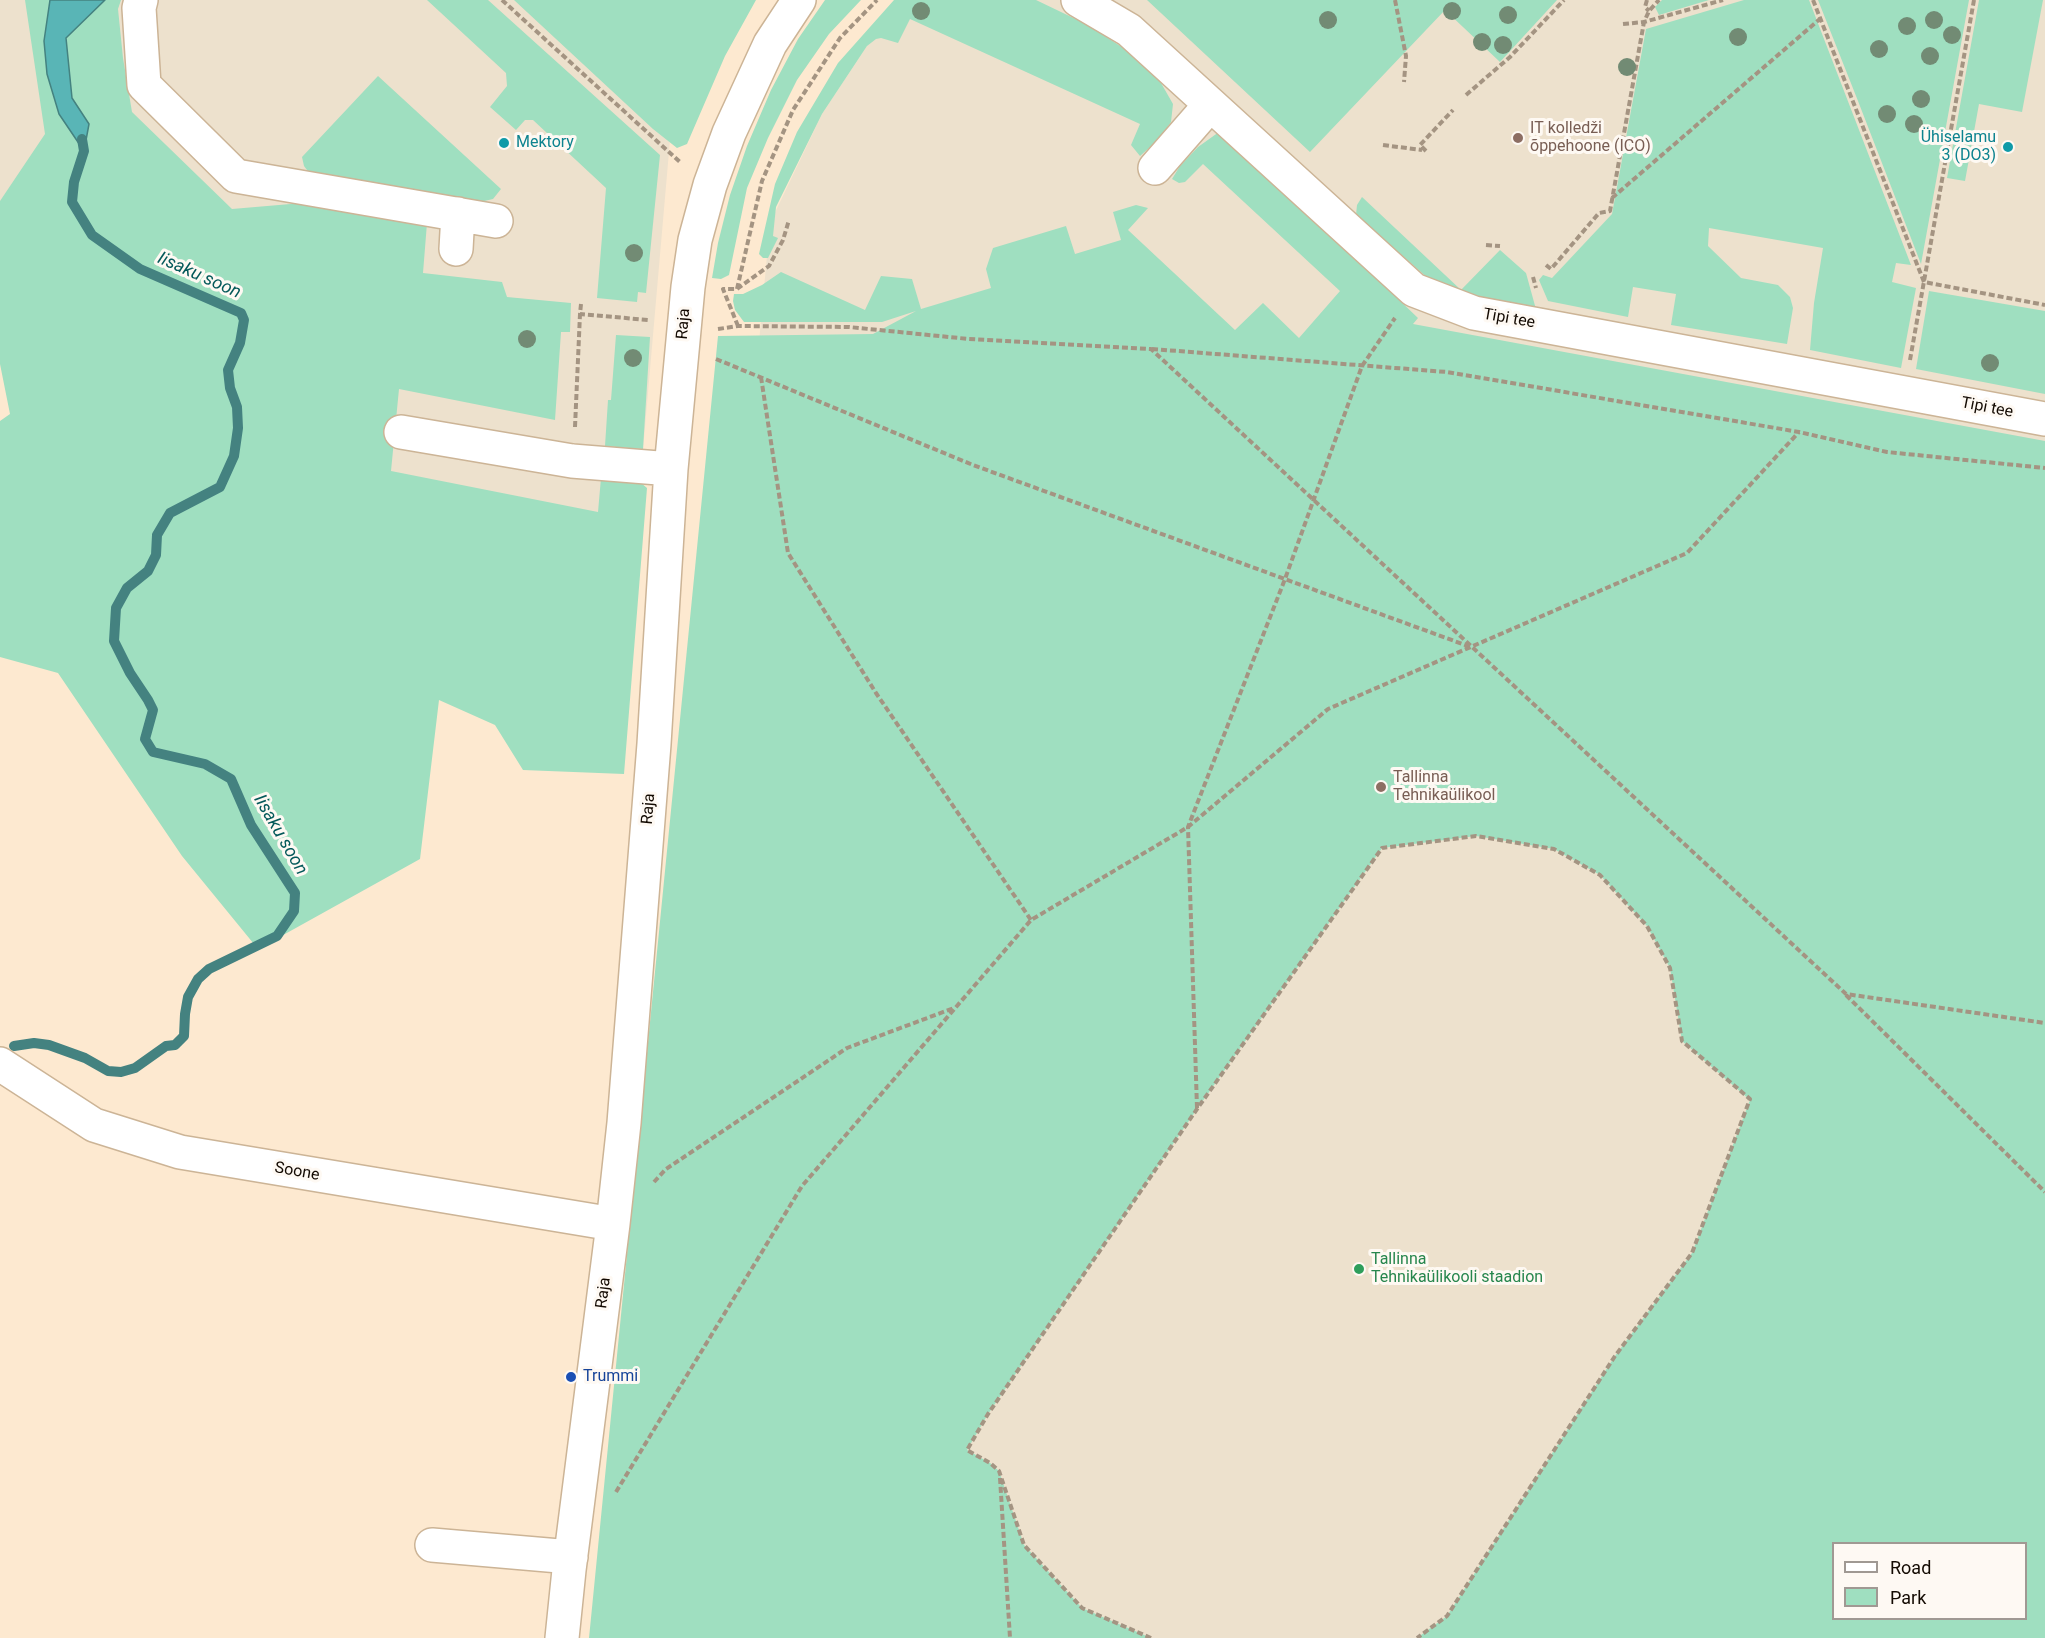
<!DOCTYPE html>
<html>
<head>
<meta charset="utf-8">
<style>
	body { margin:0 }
	#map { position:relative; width:2045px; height:1638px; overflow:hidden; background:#fde9d0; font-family:Roboto,sans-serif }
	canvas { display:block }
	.legend { position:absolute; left:1832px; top:1542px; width:195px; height:78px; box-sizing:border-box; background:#fef9f3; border:2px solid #a09993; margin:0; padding:8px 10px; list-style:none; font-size:18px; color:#130a02 }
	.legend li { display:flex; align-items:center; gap:12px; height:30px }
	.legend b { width:30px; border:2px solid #a09993 }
</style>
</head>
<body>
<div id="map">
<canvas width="2045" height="1638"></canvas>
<ul class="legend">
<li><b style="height:8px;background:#fff"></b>Road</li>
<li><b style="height:16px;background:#9fdfc0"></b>Park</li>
</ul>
</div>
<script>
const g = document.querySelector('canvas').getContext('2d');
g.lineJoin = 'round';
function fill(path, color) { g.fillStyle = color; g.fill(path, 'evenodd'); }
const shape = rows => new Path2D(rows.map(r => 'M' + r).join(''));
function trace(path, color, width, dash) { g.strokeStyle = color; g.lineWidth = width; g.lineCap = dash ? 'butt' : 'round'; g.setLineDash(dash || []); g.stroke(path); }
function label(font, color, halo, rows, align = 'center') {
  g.font = font + ' Roboto,sans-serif'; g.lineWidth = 6; g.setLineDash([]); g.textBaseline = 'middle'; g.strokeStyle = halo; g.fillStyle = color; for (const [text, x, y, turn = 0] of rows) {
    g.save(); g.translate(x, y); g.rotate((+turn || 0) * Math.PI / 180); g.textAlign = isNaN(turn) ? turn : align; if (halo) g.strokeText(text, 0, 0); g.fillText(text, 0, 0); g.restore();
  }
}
fill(shape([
	[0,0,517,0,670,140,639,496,598,518,379,475,0,226],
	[906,0,2045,0,2045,1638,973,1638,666,1352,770,223,822,114,867,46],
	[1834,1544,2026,1544,2026,1618,1834,1618]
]), '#ede1cd');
fill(shape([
	[25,0,121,0,118,9,123,58,132,112,232,209,314,202,427,223,423,273,502,282,507,297,571,303,570,332,561,332,555,420,399,389,391,471,598,512,601,478,640,482,647,488,624,774,523,770,495,725,439,700,420,859,258,949,182,856,58,673,0,657,0,421,10,414,0,364,0,201,45,134],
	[427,0,488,0,660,155,646,293,638,292,637,302,597,298,606,188,533,120,525,120,516,130,490,107,507,86,506,73],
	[514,0,756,0,725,56,687,144,677,148,653,129],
	[825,0,861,0,829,34,797,80,768,138,747,188,729,275,721,279,712,278,718,243,730,195,747,146,771,90,798,39],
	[894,0,1036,0,1086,24,1128,51,1161,83,1173,104,1171,122,1159,139,1140,156,1131,145,1140,124,910,19,898,43,881,38,876,39,867,46,822,114,776,207,773,236,778,238,768,258,763,258,759,254,775,184,797,132,838,63],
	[1147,0,1557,0,1500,62,1445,10,1310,152],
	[1662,0,1709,0,1659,15,1655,7],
	[1744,0,1809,0,1911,265,1896,263,1892,282,1916,288,1901,368,1810,350,1814,303,1823,248,1709,228,1708,246,1741,278,1778,285,1790,297,1793,308,1787,344,1671,325,1676,294,1633,287,1628,317,1548,301,1539,280,1543,275,1552,278,1612,214,1646,29],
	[1818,0,1969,0,1921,264,1858,101],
	[1979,0,2043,0,2022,112,1979,104,1965,181,1947,178],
	[378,76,501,189,493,199,480,202,310,174,304,166,302,157],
	[1219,132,1352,255,1418,318,1413,324,2045,441,2045,1638,1417,1638,1447,1616,1615,1356,1692,1253,1750,1100,1682,1041,1670,968,1647,926,1600,875,1554,849,1476,836,1382,848,1197,1109,988,1414,967,1450,990,1463,999,1471,1024,1545,1082,1608,1151,1638,589,1638,718,336,873,334,916,311,882,322,744,322,735,310,733,301,734,294,743,294,762,285,781,272,865,310,881,276,912,279,921,309,991,288,986,269,993,248,1066,226,1075,254,1121,240,1113,212,1136,205,1148,208,1128,230,1235,330,1263,303,1299,338,1340,291,1203,164,1185,182,1179,183,1172,179,1180,166,1198,147],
	[1834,1544,2026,1544,2026,1618,1834,1618],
	[1362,197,1461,290,1500,250,1526,273,1537,313,1438,287,1356,215,1357,205],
	[1929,291,2045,311,2045,394,1916,369],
	[616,335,650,337,643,449,605,446,608,400,611,400]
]), '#9fdfc0');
const water = shape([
	[50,0,105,0,66,38,72,98,89,124,84,151,59,114,47,74,44,41,50,0]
]);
fill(water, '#59b5b6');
trace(water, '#448280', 1.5);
trace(shape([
	[14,1046,34,1043,49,1045,85,1058,108,1071,121,1072,135,1068,166,1046,175,1045,184,1036,185,1014,188,997,198,979,209,969,277,936,294,911,295,893,251,825,231,779,205,764,153,752,145,739,153,710,148,700,130,673,114,641,116,608,127,588,148,571,156,555,157,535,170,513,220,487,234,456,238,428,237,407,230,388,228,370,240,343,244,320,241,313,140,269,92,235,72,202,74,182,84,151,82,139]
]), '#448280', 10);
const minor = shape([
	[141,0,139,8,144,85,236,176,496,221],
	[1078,0,1129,30,1414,290,1474,313,2045,419],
	[1155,168,1210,105],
	[456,249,458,214],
	[401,432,572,461,671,469],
	[0,1064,94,1125,180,1152,613,1224],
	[432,1545,571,1557],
	[562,1638,569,1570,613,1224,624,1123,654,744,671,469,688,287,695,240,710,185,729,133,770,44,799,0]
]);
trace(minor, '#ccb496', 36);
trace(shape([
	[502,0,681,163],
	[1395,0,1406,56,1404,82],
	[1647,0,1645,7,1649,11],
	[1813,0,1924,282,2045,305],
	[1623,24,1644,22,1723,0],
	[1466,95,1510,57,1564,0],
	[1383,145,1422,150],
	[1426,151,1420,145,1453,110],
	[1612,198,1821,18],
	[1486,245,1500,246],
	[1546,265,1551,269,1599,213,1610,211,1644,22,1649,11,1659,0],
	[1533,277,1536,288],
	[737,289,762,181,793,110,840,38,877,0],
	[581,304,580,314,648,320],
	[738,326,723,289,737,289,769,266,783,240,789,220],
	[718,329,738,326,849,327,969,339,1151,349,1846,994,2045,1023],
	[1152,349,1447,372,1799,432,1887,452,2045,468],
	[716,359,973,465,1468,646],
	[1910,360,1974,0],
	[761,377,788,553,876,693,1031,920],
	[575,427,580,314],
	[1846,995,2045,1192],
	[1197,1108,1188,827,1285,579,1362,366,1395,318],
	[654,1182,666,1169,847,1048,954,1008],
	[1000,1478,1010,1638],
	[616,1492,802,1186,1031,920,1188,827,1328,709,1687,553,1799,432],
	[1151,1638,1082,1608,1024,1545,999,1471,990,1463,967,1450,988,1414,1197,1109,1382,848,1476,836,1554,849,1600,875,1647,926,1670,968,1682,1041,1750,1099,1692,1253,1615,1356,1447,1616,1417,1638]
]), '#a49482', 4, [6, 3]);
trace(minor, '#fff', 33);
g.fillStyle = '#728b74';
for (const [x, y] of [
	[921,11],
	[1452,11],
	[1508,15],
	[1328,20],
	[1934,20],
	[1907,26],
	[1952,35],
	[1738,37],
	[1482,42],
	[1503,45],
	[1879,49],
	[1930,56],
	[1627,67],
	[1921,99],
	[1887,114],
	[1914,124],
	[634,253],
	[527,339],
	[633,358],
	[1990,363]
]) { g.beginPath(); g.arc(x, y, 9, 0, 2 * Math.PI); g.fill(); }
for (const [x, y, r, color] of [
	[1518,138,6,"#8d6e63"],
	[504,143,6,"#0f9aa8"],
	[2008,147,6,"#0f9aa8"],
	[1381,787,6,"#8d6e63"],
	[1359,1269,6,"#2e9e5b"],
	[571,1377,6,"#1a4fb4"]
]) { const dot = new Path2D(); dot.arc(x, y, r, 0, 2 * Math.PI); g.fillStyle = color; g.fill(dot); trace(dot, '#fef9f3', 2); }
label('16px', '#785e54', '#fef9f3', [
	["IT kolledži",1530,129],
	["õppehoone (ICO)",1530,147],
	["Tallinna",1393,778],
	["Tehnikaülikool",1393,796]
], 'left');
label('16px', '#0d838f', '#fef9f3', [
	["Ühiselamu",1996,138],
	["3 (DO3)",1996,156],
	["Mektory",516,143,"left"]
], 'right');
label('16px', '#130a02', '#fef9f3', [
	["Tipi tee",1509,319,10],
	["Raja",684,324,-85],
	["Tipi tee",1987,408,11],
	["Raja",649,809,-85],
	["Soone",297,1172,10],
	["Raja",604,1293,-83]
]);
label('16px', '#27864d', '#fef9f3', [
	["Tallinna",1371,1260],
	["Tehnikaülikooli staadion",1371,1278]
], 'left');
label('16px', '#164399', '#fef9f3', [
	["Trummi",583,1377]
], 'left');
label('italic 18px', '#04595a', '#fef9f3', [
	["Iisaku soon",199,276,24],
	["Iisaku soon",280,835,60]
]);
</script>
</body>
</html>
